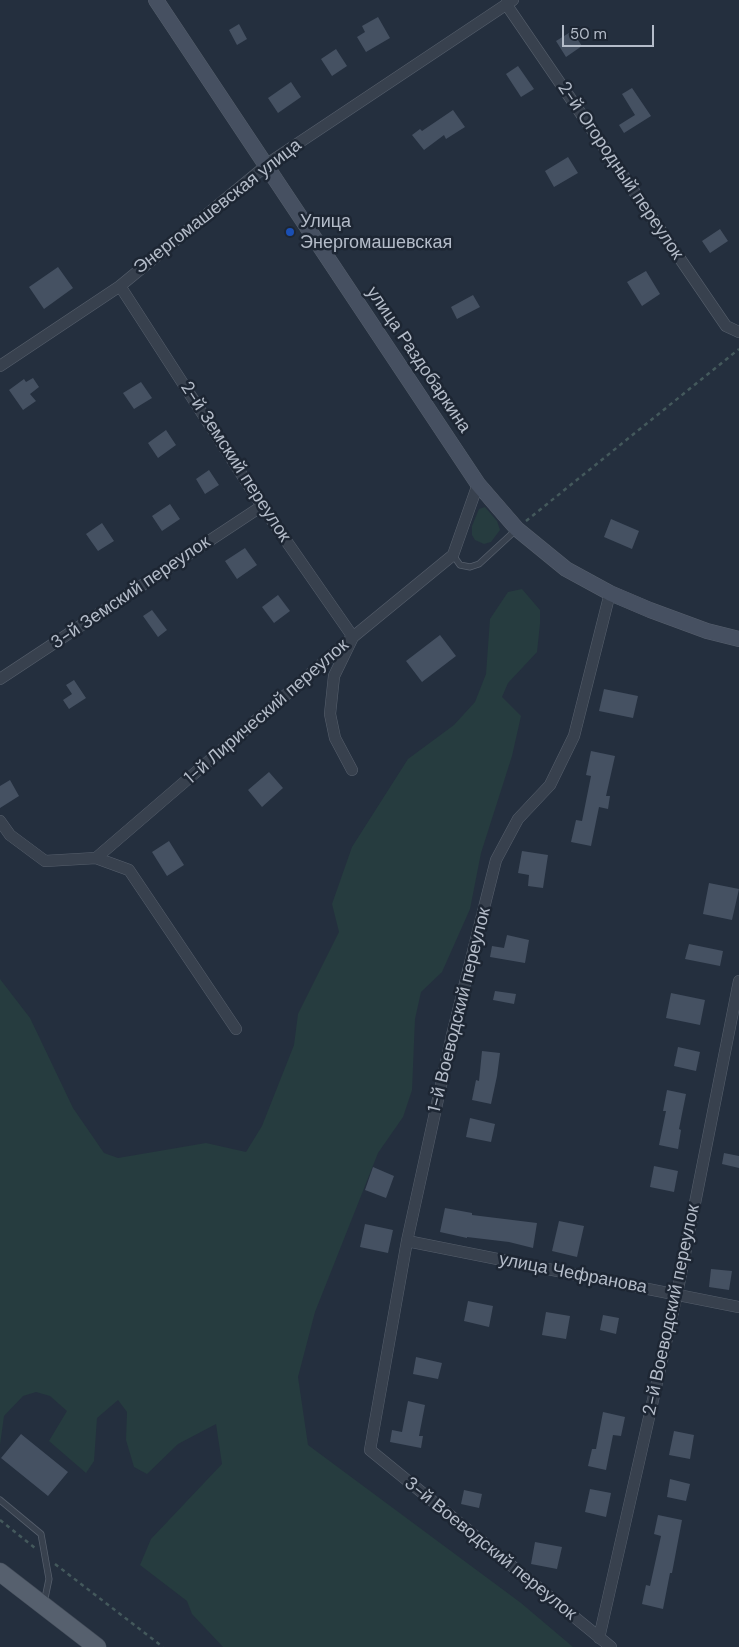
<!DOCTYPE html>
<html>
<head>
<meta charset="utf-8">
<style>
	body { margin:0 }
	#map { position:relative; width:739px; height:1647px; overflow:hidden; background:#242f3e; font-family:"DM Sans",sans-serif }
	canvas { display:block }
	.scale { position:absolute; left:562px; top:25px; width:92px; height:22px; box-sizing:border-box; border:2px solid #b4bcc9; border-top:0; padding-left:6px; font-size:15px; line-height:18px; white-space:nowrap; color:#b4bcc9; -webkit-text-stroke:4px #1d2633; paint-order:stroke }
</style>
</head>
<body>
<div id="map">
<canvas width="739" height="1647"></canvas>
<div class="scale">50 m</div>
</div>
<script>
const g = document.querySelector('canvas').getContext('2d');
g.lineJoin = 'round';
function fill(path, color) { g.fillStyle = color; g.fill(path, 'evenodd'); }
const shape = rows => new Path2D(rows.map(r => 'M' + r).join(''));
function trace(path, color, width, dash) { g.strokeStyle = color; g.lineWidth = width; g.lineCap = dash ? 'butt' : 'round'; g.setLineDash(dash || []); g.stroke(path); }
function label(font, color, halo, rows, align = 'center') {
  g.font = font + ' "DM Sans",sans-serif'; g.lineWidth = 5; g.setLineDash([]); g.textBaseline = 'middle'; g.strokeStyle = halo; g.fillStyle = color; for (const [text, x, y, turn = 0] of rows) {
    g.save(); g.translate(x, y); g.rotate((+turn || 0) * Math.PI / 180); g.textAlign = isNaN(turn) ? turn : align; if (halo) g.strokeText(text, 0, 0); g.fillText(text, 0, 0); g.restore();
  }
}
fill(shape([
	[485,507,497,521,500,530,491,542,484,544,475,540,472,535,472,526,479,509],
	[522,589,540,610,540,624,537,652,508,683,502,697,521,716,512,756,481,853,470,909,442,972,421,992,415,1019,412,1090,403,1117,378,1153,315,1312,298,1377,308,1445,521,1603,573,1647,223,1647,192,1614,187,1601,140,1565,151,1539,222,1464,216,1424,178,1444,147,1474,134,1467,126,1440,127,1412,118,1400,97,1418,94,1461,86,1473,49,1441,67,1411,50,1396,36,1392,23,1396,4,1416,0,1445,0,979,30,1018,73,1108,104,1153,118,1158,206,1143,246,1152,262,1126,294,1045,298,1014,339,932,332,904,352,847,408,759,454,725,475,702,486,674,490,619,508,592]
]), '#263c3f');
fill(shape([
	[378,17,390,38,366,52,357,37,365,32,362,26],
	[239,24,247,39,237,45,229,30],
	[572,31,582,46,566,57,556,41],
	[336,49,347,66,332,76,321,59],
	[518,66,534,89,521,97,506,74],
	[291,82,301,97,278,113,268,98],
	[632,88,651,116,624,133,619,125,635,115,622,94],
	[453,110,465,127,446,139,444,135,424,150,412,135,420,129,422,131],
	[568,157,578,173,554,187,545,171],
	[720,229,728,241,710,253,702,241],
	[58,267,73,288,44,309,29,287],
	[646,271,660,294,642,306,627,282],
	[473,295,480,307,457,319,451,307],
	[33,378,39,387,30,394,36,401,23,410,9,390,24,379,26,382],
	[141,382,152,398,134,409,123,393],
	[166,430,176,445,158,458,148,443],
	[209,470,219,485,205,494,196,479],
	[170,504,180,519,162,531,152,516],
	[611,519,639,531,632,549,604,537],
	[102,523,114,541,98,551,86,534],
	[245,548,257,565,237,579,225,561],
	[278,595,290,611,274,623,262,607],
	[152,610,167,630,158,637,143,616],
	[440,635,456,656,422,682,406,661],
	[74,680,86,698,69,709,63,700,72,694,66,685],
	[604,689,638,696,633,718,599,711],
	[591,751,615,756,606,796,610,796,608,809,599,807,591,846,571,842,576,820,582,821,591,776,586,775],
	[269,772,283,788,262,807,248,790],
	[10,780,19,796,0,808,0,786],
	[169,841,184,865,167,876,152,852],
	[522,851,548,855,543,888,528,886,529,875,518,873],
	[709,883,739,889,732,920,703,914],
	[507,935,529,940,525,963,490,957,492,946,504,948],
	[689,944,723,951,720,966,685,959],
	[495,991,516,994,514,1004,493,1000],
	[671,993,705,1000,700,1025,666,1018],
	[678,1047,700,1052,696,1071,674,1066],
	[482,1051,500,1053,497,1076,491,1104,472,1100,476,1080,479,1081],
	[667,1090,686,1094,679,1129,681,1130,678,1149,659,1145,666,1111,663,1111],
	[470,1118,495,1124,491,1142,466,1137],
	[724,1153,739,1156,739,1168,722,1164],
	[654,1166,678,1171,674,1192,650,1187],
	[373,1167,394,1176,386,1198,365,1190],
	[445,1208,472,1213,472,1215,537,1223,533,1248,509,1242,467,1237,467,1238,440,1232],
	[559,1221,584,1226,577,1257,552,1251],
	[365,1224,393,1230,388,1253,360,1247],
	[711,1269,732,1271,729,1290,709,1287],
	[468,1301,493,1306,489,1327,464,1321],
	[546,1312,570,1316,566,1339,542,1335],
	[603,1315,619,1318,616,1334,600,1330],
	[416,1357,442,1363,438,1379,413,1374],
	[408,1401,425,1405,419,1436,423,1436,421,1448,390,1442,392,1430,402,1432],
	[603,1412,625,1417,621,1436,613,1435,606,1470,588,1466,592,1449,596,1449],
	[674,1431,694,1435,690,1459,669,1455],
	[21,1434,68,1472,48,1496,1,1458],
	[670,1479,690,1484,686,1501,667,1497],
	[590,1489,611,1493,606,1517,585,1512],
	[464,1490,482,1494,479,1508,461,1504],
	[658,1515,682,1520,672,1573,670,1573,663,1609,642,1604,646,1585,650,1586,661,1536,654,1534],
	[535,1542,562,1547,557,1569,531,1564]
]), '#455162');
const lane = shape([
	[453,555,460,565,470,567,479,564,517,529],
	[0,1500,41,1534,49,1579,44,1603]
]);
const street = shape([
	[506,4,726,326,739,332],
	[120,286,262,506,353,637,334,676,330,714,335,738,352,770],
	[0,366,120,286,273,160,513,0],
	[610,593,574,736,550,785,518,819,496,860,452,1035,407,1241,370,1450,611,1647],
	[0,679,262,506],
	[0,821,10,835,45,861,96,858,353,637,453,555,478,484],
	[96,858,129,870,236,1029],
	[407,1241,739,1307],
	[599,1638,677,1294,739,981]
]);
const secondary = shape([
	[156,0,478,484,517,529,566,569,610,593,650,610,707,631,739,639]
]);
const primary = shape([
	[0,1572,97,1647]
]);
trace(lane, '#565f6c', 7);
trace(street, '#565f6c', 12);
trace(secondary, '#565f6c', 16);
trace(primary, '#414a57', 19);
trace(shape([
	[526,521,739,349],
	[0,1520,35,1548],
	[55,1564,163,1647]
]), '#44595c', 2.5, [4, 4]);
trace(lane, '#38414e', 5.5);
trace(street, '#38414e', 11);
trace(secondary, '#465061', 15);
trace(primary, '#56606e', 18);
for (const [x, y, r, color] of [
	[290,232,5,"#1a4fb4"]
]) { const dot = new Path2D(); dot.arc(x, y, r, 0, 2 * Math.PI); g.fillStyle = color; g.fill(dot); trace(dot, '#1d2633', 2); }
label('18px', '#b4bcc9', '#1d2633', [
	["2-й Огородный переулок",620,171,56],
	["Энергомашевская улица",218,207,-38],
	["улица Раздобаркина",418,360,56],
	["2-й Земский переулок",235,462,57],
	["3-й Земский переулок",131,593,-34],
	["1-й Лирический переулок",267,712,-41],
	["1-й Воеводский переулок",460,1010,-76],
	["улица Чефранова",573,1274,11],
	["2-й Воеводский переулок",672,1310,-78],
	["3-й Воеводский переулок",490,1549,39]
]);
label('18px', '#b4bcc9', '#1d2633', [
	["Улица",300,222],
	["Энергомашевская",300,243]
], 'left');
</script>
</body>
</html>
